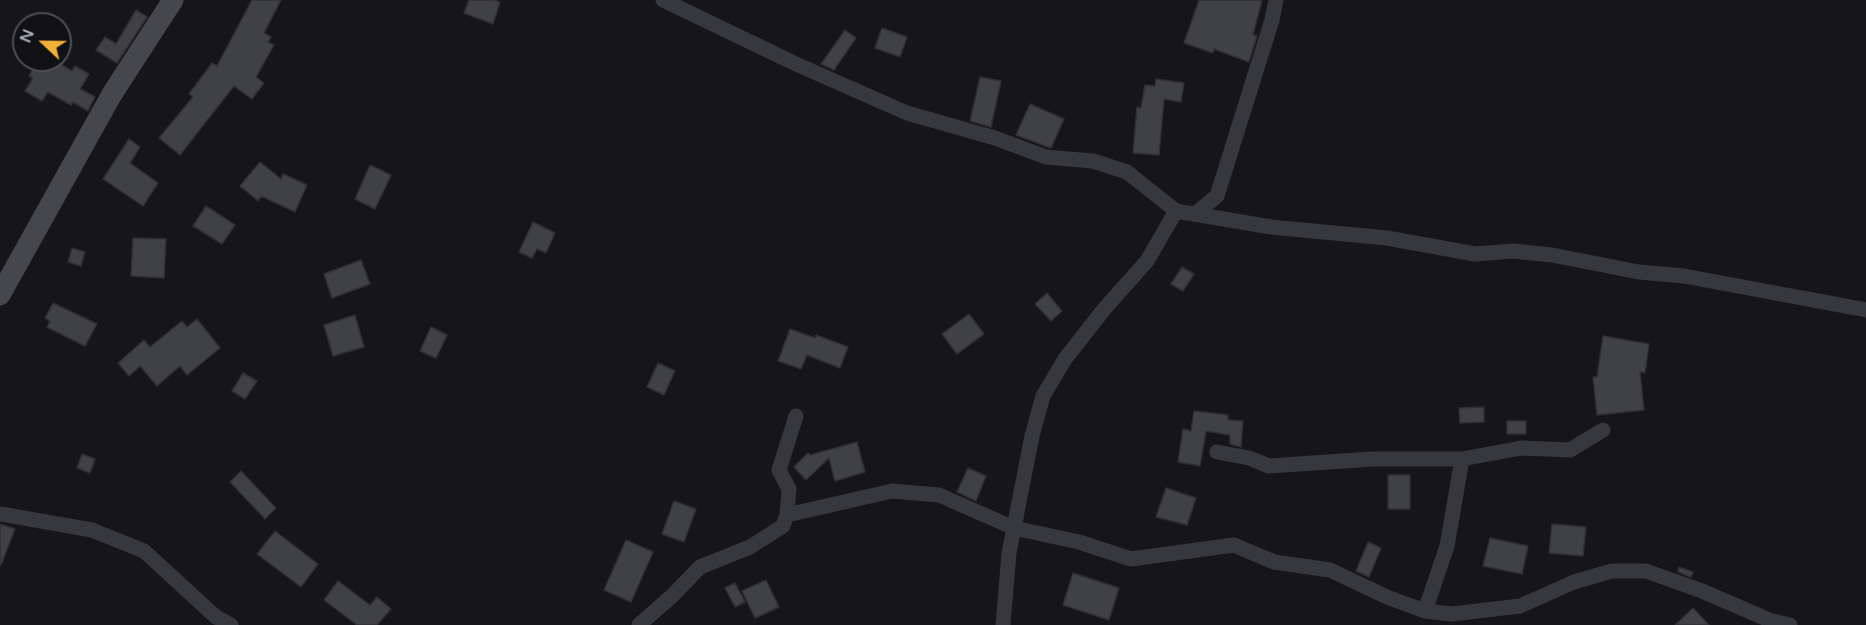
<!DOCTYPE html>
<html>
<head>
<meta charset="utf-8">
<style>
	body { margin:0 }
	#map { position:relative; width:1866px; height:625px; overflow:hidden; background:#161618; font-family:"Varela Round",sans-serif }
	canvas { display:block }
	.north { position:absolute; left:12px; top:12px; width:60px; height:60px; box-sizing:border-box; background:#111113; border:2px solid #4d4f55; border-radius:50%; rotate:292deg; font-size:16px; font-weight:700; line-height:24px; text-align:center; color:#a8adb8 }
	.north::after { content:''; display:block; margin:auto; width:21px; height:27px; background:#f2b134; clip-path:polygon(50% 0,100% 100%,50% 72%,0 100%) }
</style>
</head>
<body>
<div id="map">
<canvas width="1866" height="625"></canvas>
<div class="north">N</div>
</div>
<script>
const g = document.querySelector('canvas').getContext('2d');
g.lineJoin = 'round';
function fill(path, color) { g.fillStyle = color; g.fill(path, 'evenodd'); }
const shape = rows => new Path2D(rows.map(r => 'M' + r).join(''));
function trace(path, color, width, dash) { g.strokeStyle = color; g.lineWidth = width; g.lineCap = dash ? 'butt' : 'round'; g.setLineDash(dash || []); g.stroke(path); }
const building = shape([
	[252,0,281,0,264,33,271,37,268,42,274,45,256,77,264,83,252,99,234,86,180,155,159,138,193,97,189,94,212,63,217,66,252,0],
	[469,0,494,0,500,2,493,24,464,13,469,0],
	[1199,0,1262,0,1253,35,1257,36,1249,62,1214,49,1213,53,1184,43,1199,0],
	[136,10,147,17,117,63,96,50,105,37,116,44,136,10],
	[882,28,907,37,900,57,875,48,882,28],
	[845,30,856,38,834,70,821,64,845,30],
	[38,60,53,60,72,71,75,66,89,74,80,89,95,97,88,111,73,102,71,105,48,92,42,101,25,91,33,78,29,76,38,60],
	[980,77,1001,81,991,127,970,121,980,77],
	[1156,79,1184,83,1181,102,1164,99,1159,155,1133,153,1137,107,1141,108,1145,85,1155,86,1156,79],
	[1030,104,1064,119,1051,148,1016,135,1030,104],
	[129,139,140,147,130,163,158,183,143,206,103,179,129,139],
	[260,162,281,179,283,174,307,185,295,212,261,196,258,201,240,186,260,162],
	[370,165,391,175,375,209,355,199,370,165],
	[206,206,235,225,222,244,193,226,206,206],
	[533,222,555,233,546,253,537,249,532,258,519,252,533,222],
	[133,238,166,239,164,278,131,276,133,238],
	[72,248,85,252,81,266,68,262,72,248],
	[361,260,370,284,332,298,324,274,361,260],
	[1182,267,1194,274,1183,291,1171,284,1182,267],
	[1047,293,1062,311,1051,321,1035,304,1047,293],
	[53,303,97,324,85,346,47,327,50,321,45,318,53,303],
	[969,314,984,334,957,354,942,334,969,314],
	[355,315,364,347,333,356,324,325,355,315],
	[197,319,220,348,187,375,180,366,157,386,140,366,129,376,118,363,144,340,150,347,182,321,187,327,197,319],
	[431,327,447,335,436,358,420,351,431,327],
	[790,329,815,338,816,335,848,347,840,368,807,355,801,369,778,361,790,329],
	[1603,336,1649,344,1645,373,1640,372,1644,410,1597,415,1593,377,1597,377,1603,336],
	[658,363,675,371,664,395,647,387,658,363],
	[243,373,257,381,245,399,232,391,243,373],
	[1484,407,1484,422,1460,423,1459,408,1484,407],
	[1194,411,1228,415,1228,420,1243,421,1241,447,1230,444,1230,435,1206,431,1200,466,1178,462,1183,429,1191,431,1194,411],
	[1507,421,1526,421,1526,434,1507,434,1507,421],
	[857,442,865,472,835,481,829,458,806,480,794,467,808,453,810,455,857,442],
	[82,454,95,459,90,473,77,468,82,454],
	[968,468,986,476,976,501,957,492,968,468],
	[241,471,276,508,265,519,230,482,241,471],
	[1388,475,1410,475,1410,509,1388,509,1388,475],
	[1166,488,1196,498,1187,525,1156,517,1166,488],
	[674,501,696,509,684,542,662,534,674,501],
	[0,524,15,529,1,565,0,565,0,524],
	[1552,524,1586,527,1583,556,1549,553,1552,524],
	[275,531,318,564,301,587,257,554,275,531],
	[1490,538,1528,546,1522,574,1483,566,1490,538],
	[626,540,653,552,631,602,604,590,626,540],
	[1368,542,1381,548,1369,577,1356,571,1368,542],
	[1679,567,1693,572,1691,577,1678,572,1679,567],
	[1073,573,1119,588,1109,620,1063,605,1073,573],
	[766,580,779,607,755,618,742,591,766,580],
	[338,581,370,605,377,597,391,609,377,625,357,625,324,600,338,581],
	[735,583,745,602,735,607,725,588,735,583],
	[1693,608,1709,625,1675,625,1693,608]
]);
fill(building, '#404145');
trace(building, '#303034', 1.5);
trace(shape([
	[663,0,796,64,907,113,995,138,1046,157,1093,161,1127,172,1176,211,1271,227,1387,238,1475,254,1513,251,1552,255,1639,272,1684,276,1866,310],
	[1195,214,1217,196,1272,20,1276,0],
	[1217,452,1249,458,1269,466,1372,459,1462,459,1521,448,1570,450,1603,430],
	[0,514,92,530,144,551,216,617,231,625],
	[787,515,892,491,939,495,1014,528,1079,542,1131,559,1234,545,1274,562,1330,570,1387,597,1425,611,1452,614,1520,606,1574,582,1612,571,1646,571,1702,591,1769,620,1790,625],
	[1425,611,1447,546,1462,459],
	[639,625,672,596,700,567,750,547,783,526,787,515,789,489,779,470,796,416],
	[1003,625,1009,553,1032,436,1043,396,1065,359,1105,308,1147,261,1176,211]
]), '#37383d', 15);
trace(shape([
	[0,295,112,94,173,0]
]), '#45474d', 21);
</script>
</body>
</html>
